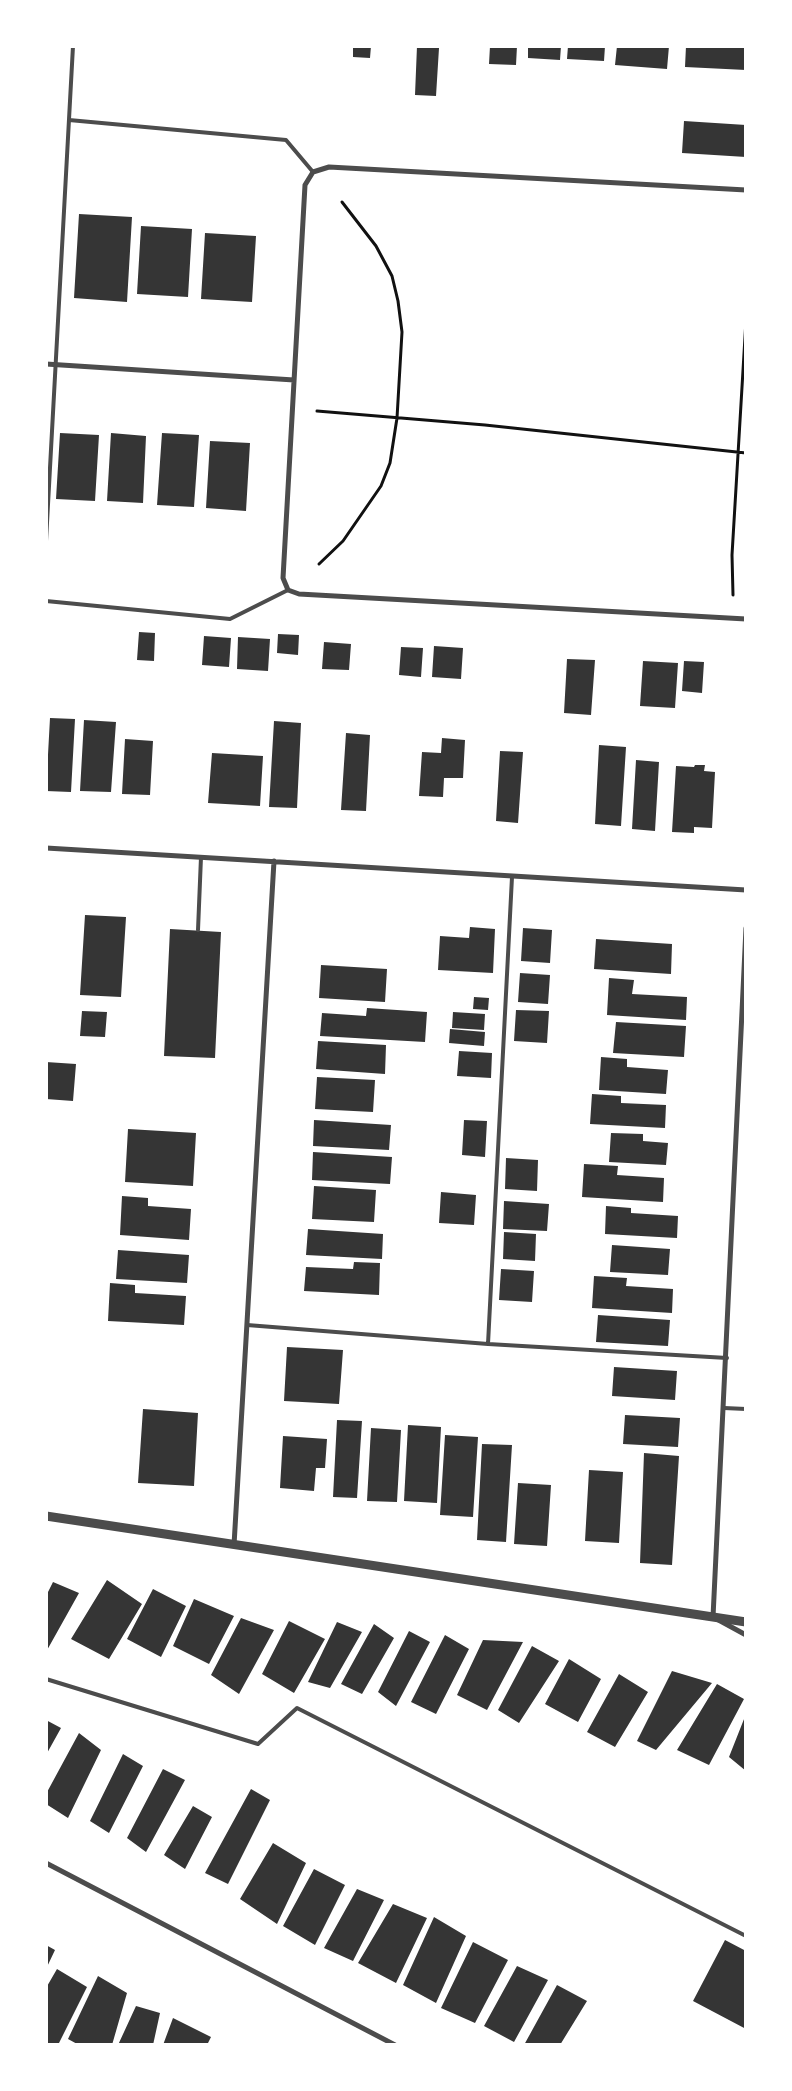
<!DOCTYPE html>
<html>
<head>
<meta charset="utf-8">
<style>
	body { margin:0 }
	#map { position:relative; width:792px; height:2091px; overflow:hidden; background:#fff; font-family:Raleway,sans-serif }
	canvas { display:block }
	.frame { position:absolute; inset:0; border:48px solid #fff; pointer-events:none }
</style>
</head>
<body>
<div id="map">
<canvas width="792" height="2091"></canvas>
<div class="frame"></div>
</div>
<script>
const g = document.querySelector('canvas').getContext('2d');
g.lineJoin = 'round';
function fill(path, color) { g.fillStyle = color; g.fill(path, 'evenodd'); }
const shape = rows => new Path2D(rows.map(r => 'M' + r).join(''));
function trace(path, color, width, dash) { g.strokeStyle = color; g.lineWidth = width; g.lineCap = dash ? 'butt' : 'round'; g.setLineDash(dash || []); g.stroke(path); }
fill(shape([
	[353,46,371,46,370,58,353,57],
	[417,46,439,48,436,96,415,95],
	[490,46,517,46,516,65,489,64],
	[528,46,561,46,560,60,528,58],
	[568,46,605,46,604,61,567,59],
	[617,46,669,46,667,69,615,65],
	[686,46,746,46,746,70,685,67],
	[684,121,746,125,746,157,682,153],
	[79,214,132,217,127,302,74,298],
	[141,226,192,229,188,297,137,294],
	[205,233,256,236,252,302,201,299],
	[60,433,99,435,95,501,56,499],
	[111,433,146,436,143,503,107,501],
	[162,433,199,435,194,507,157,505],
	[210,441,250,443,246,511,206,508],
	[139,632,155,633,154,661,137,660],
	[278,634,299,635,298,655,277,653],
	[204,636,231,638,229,667,202,665],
	[238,637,270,639,268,671,237,669],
	[324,642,351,644,349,670,322,669],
	[434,646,463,648,461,679,432,677],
	[401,647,423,648,421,677,399,675],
	[567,659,595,660,591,715,564,713],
	[643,661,678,663,675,708,640,706],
	[684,661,704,662,702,693,682,691],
	[50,718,75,719,71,792,46,791],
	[84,720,116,722,111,792,80,791],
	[274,721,301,723,297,808,269,807],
	[346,733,370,735,366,811,341,810],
	[442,738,465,740,463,778,444,778,443,797,419,796,422,752,441,753],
	[125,739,153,741,150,795,122,794],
	[599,745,626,747,621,826,595,824],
	[500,751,523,752,518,823,496,821],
	[212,753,263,756,260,806,208,803],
	[636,760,659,762,655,831,632,829],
	[695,765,705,765,704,771,715,772,712,828,694,827,694,833,672,832,676,766,694,767],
	[85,915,126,917,121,997,80,995],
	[470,927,495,929,493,973,438,970,440,936,469,938],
	[523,928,552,930,550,963,521,961],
	[170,929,221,932,215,1058,164,1056],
	[596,939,672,944,671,974,594,969],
	[321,965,387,969,385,1002,319,998],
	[520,973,550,975,548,1004,518,1002],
	[609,978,634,980,632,994,687,997,686,1020,607,1015],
	[474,997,489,998,488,1010,473,1009],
	[367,1008,427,1012,425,1042,320,1036,322,1013,366,1016],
	[516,1010,549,1011,547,1043,514,1041],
	[82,1011,107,1012,105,1037,80,1036],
	[453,1012,485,1014,484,1030,452,1028],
	[616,1022,686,1026,684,1057,613,1053],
	[450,1029,485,1032,484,1046,449,1043],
	[318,1041,386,1045,385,1074,316,1069],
	[459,1051,492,1053,491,1078,457,1076],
	[601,1057,627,1059,627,1067,668,1070,666,1094,599,1090],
	[46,1062,76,1064,73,1101,46,1099],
	[317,1077,375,1080,373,1112,315,1109],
	[592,1094,621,1096,621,1103,666,1105,665,1128,590,1124],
	[314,1120,391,1125,389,1150,313,1146],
	[464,1120,487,1121,485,1157,462,1155],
	[128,1129,196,1133,193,1186,125,1182],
	[611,1133,643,1134,643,1141,668,1143,666,1165,609,1162],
	[313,1152,392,1157,390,1184,312,1180],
	[506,1158,538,1160,537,1191,505,1189],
	[584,1164,618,1166,617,1175,664,1178,663,1202,582,1197],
	[314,1186,376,1190,374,1222,312,1219],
	[441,1192,476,1195,474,1225,439,1223],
	[122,1196,148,1198,148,1206,191,1209,189,1240,120,1235],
	[504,1201,549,1204,547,1231,503,1229],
	[606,1206,631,1208,631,1213,678,1216,677,1238,605,1234],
	[308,1229,383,1234,382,1259,306,1255],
	[504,1232,536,1234,535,1261,503,1259],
	[612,1245,670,1249,668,1275,610,1272],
	[118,1250,189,1255,187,1283,116,1279],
	[354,1262,380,1263,379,1295,304,1291,306,1267,353,1269],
	[501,1269,534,1271,532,1302,499,1300],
	[594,1276,627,1278,626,1286,673,1289,672,1313,592,1308],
	[110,1283,135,1285,135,1293,186,1296,184,1325,108,1321],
	[598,1315,670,1320,668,1346,596,1342],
	[287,1347,343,1350,339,1404,284,1401],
	[614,1367,677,1371,675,1400,612,1396],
	[143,1409,198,1413,194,1486,138,1483],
	[625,1415,680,1418,678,1447,623,1444],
	[337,1420,362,1421,357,1498,333,1497],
	[408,1425,441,1427,437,1503,404,1501],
	[371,1428,401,1430,397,1502,367,1501],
	[445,1435,478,1437,473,1517,440,1515],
	[283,1436,327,1439,325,1468,316,1468,314,1491,280,1488],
	[482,1444,512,1445,506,1542,477,1540],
	[644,1453,679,1456,672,1565,640,1563],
	[589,1470,623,1472,619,1543,585,1541],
	[518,1483,551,1485,547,1546,514,1544],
	[107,1580,142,1604,109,1659,71,1639],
	[53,1582,79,1593,46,1652,46,1596],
	[153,1589,186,1606,161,1657,127,1639],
	[194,1599,234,1616,209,1664,173,1646],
	[241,1618,274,1630,239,1694,211,1675],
	[289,1621,325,1639,294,1693,262,1674],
	[337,1622,362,1632,330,1688,308,1682],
	[374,1624,394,1638,362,1694,341,1684],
	[409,1631,430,1642,396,1706,378,1692],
	[445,1635,469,1649,436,1714,411,1702],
	[483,1640,523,1642,487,1710,457,1695],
	[532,1646,559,1661,519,1723,498,1710],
	[569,1659,601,1679,578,1722,545,1704],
	[672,1671,712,1683,656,1750,637,1741],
	[619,1674,648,1692,615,1747,587,1732],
	[717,1684,744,1699,709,1765,677,1750],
	[746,1714,746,1771,729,1757],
	[46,1720,61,1728,46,1755],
	[79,1733,101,1750,68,1818,46,1804,46,1794],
	[123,1754,143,1766,109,1833,90,1821],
	[163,1769,185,1780,146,1852,127,1838],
	[251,1789,270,1800,228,1884,205,1873],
	[193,1806,212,1817,185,1869,164,1855],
	[273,1843,306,1863,277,1924,240,1899],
	[314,1869,345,1885,315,1945,283,1926],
	[357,1889,384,1900,353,1961,324,1948],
	[393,1904,427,1918,396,1983,358,1963],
	[434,1917,466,1936,436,2003,403,1985],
	[725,1940,746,1951,746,2029,693,2001],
	[473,1942,508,1960,475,2023,441,2008],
	[46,1945,55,1950,46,1969],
	[517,1966,548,1980,514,2042,484,2026],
	[57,1969,87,1987,58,2045,46,2045,46,1988],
	[98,1976,127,1993,112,2045,79,2045,68,2039],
	[557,1985,587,2001,560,2045,524,2045],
	[136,2006,160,2013,153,2045,118,2045],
	[173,2018,211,2037,207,2045,163,2045]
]), '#353535');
trace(shape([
	[317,411,485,425,746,453],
	[319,564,343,541,381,486,390,463,397,418,402,332,398,301,392,276,376,246,342,202],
	[733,595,732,555,746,320]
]), '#111', 3);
trace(shape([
	[69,120,286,140,313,172],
	[46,541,73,46],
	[46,601,230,619,288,590],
	[198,930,201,857],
	[247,1325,488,1344,727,1358],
	[488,1344,512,877],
	[724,1408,746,1409],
	[46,1679,258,1744,297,1708,746,1936]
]), '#4c4c4c', 4);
trace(shape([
	[746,190,329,167,313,172,305,185,283,578,288,590,299,594,746,619],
	[46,364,294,380],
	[46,848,746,890],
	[746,928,713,1617,746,1635],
	[234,1545,274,861],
	[46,1863,395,2045]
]), '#4c4c4c', 5);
trace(shape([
	[46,1516,746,1622]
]), '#4c4c4c', 9);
</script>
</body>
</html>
